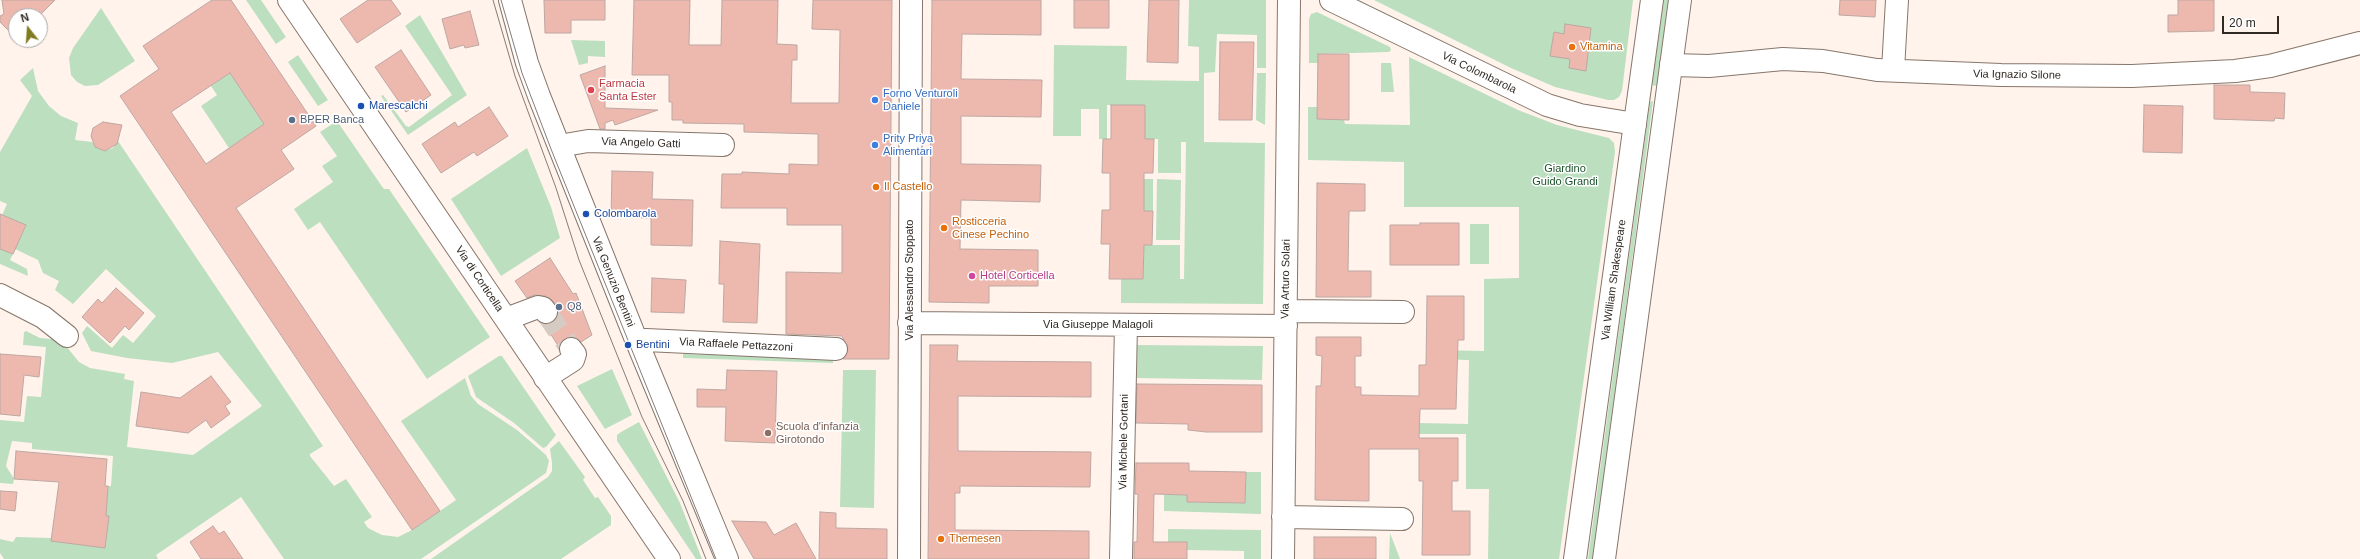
<!DOCTYPE html>
<html>
<head>
<meta charset="utf-8">
<style>
	body { margin:0 }
	#map { position:relative; width:2360px; height:559px; overflow:hidden; background:#fff3eb; font-family:Helvetica,sans-serif }
	canvas { display:block }
	.north { position:absolute; left:8px; top:8px; width:40px; height:40px; box-sizing:border-box; background:#fff; border:1px solid #aca9a7; border-radius:50%; rotate:343deg; font-size:11px; font-weight:700; line-height:16px; text-align:center; color:#302924 }
	.north::after { content:''; display:block; margin:auto; width:14px; height:18px; background:#837b20; clip-path:polygon(50% 0,100% 100%,50% 72%,0 100%) }
	.scale { position:absolute; left:2222px; top:16px; width:57px; height:18px; box-sizing:border-box; border:2px solid #302924; border-top:0; padding-left:5px; font-size:12px; line-height:14px; white-space:nowrap; color:#302924; -webkit-text-stroke:3px #fff; paint-order:stroke }
</style>
</head>
<body>
<div id="map">
<canvas width="2360" height="559"></canvas>
<div class="north">N</div>
<div class="scale">20 m</div>
</div>
<script>
const g = document.querySelector('canvas').getContext('2d');
g.lineJoin = 'round';
function fill(path, color) { g.fillStyle = color; g.fill(path, 'evenodd'); }
const shape = rows => new Path2D(rows.map(r => 'M' + r).join(''));
function trace(path, color, width, dash) { g.strokeStyle = color; g.lineWidth = width; g.lineCap = dash ? 'butt' : 'round'; g.setLineDash(dash || []); g.stroke(path); }
function label(font, color, halo, rows, align = 'center') {
  g.font = font + ' Helvetica,sans-serif'; g.lineWidth = 3; g.setLineDash([]); g.textBaseline = 'middle'; g.strokeStyle = halo; g.fillStyle = color; for (const [text, x, y, turn = 0] of rows) {
    g.save(); g.translate(x, y); g.rotate((+turn || 0) * Math.PI / 180); g.textAlign = isNaN(turn) ? turn : align; if (halo) g.strokeText(text, 0, 0); g.fillText(text, 0, 0); g.restore();
  }
}
fill(shape([
	[246,0,261,0,286,37,276,44],
	[1189,0,1266,0,1266,68,1257,68,1257,35,1217,34,1215,72,1204,73,1204,142,1265,143,1263,304,1121,303,1121,279,1143,279,1144,245,1180,245,1180,279,1184,279,1186,142,1181,142,1181,173,1158,173,1158,139,1145,139,1145,105,1107,105,1107,139,1099,139,1099,109,1081,109,1081,136,1053,136,1054,45,1127,46,1126,80,1199,81,1199,47,1188,46],
	[1374,0,1633,0,1622,91,1619,97,1614,100,1608,100,1555,87,1511,68],
	[1664,0,1668,0,1657,85,1654,86,1652,84],
	[101,8,135,61,98,85,85,86,77,82,71,75,69,58,73,48],
	[1317,12,1390,47,1391,50,1389,52,1318,54,1318,63,1309,63,1309,19,1311,14],
	[420,15,467,95,408,135,381,96,383,95,406,126,409,127,452,95,405,26],
	[571,40,605,41,605,57,588,56,588,63,579,65],
	[298,55,328,100,318,106,288,62],
	[1409,57,1518,110,1557,125,1609,138,1614,143,1615,152,1559,559,1488,559,1489,489,1466,489,1466,434,1419,434,1419,423,1468,424,1469,360,1432,359,1432,350,1484,351,1484,279,1519,278,1519,207,1404,207,1404,162,1308,160,1308,107,1317,107,1318,119,1344,120,1345,124,1410,125],
	[1381,63,1391,63,1394,92,1381,92],
	[33,68,38,91,49,106,61,116,78,123,75,140,92,142,97,148,105,151,113,148,118,141,323,446,310,454,310,456,334,486,346,479,372,517,364,522,368,528,382,535,398,537,412,530,456,500,401,421,465,378,471,396,478,404,517,430,546,455,549,461,546,473,421,559,284,559,241,497,156,555,158,559,4,559,0,553,0,539,13,542,16,537,52,538,52,541,105,548,109,516,106,516,108,486,111,486,113,456,32,449,32,443,12,441,6,466,14,479,13,484,0,483,0,420,24,422,27,396,41,397,46,347,23,345,24,332,26,331,40,338,51,339,55,336,62,341,79,362,90,368,125,374,124,379,134,381,127,447,193,455,262,406,218,352,172,363,127,358,91,351,82,333,87,326,112,348,123,335,133,343,156,316,106,269,73,304,55,290,59,281,43,273,38,260,15,249,26,226,2,215,7,204,0,201,0,152,32,96,20,80],
	[230,73,264,124,229,148,201,106,217,95,211,86],
	[1257,73,1266,73,1265,125,1256,120],
	[1653,101,1593,559,1588,559,1650,102],
	[337,121,381,185,384,189,389,189,490,337,427,379,320,222,308,230,294,209,333,182,322,166,337,156,320,132],
	[527,148,551,207,560,238,501,276,451,199],
	[1144,179,1153,179,1153,211,1144,211],
	[1157,179,1181,180,1180,240,1156,240],
	[1470,224,1489,224,1489,264,1470,264],
	[0,249,13,254,10,260,27,269,28,276,0,264],
	[1135,345,1263,346,1262,380,1135,378],
	[683,354,833,358,833,363,683,358],
	[499,356,502,356,556,435,546,447,543,448,514,423,476,397,468,376],
	[612,369,632,415,605,429,577,386],
	[843,370,876,370,874,508,840,507],
	[639,422,680,503,702,559,696,559,617,441,617,435,621,432],
	[559,441,585,477,583,480,595,498,598,497,611,516,611,525,561,559,431,559,548,477,552,471,552,463,550,449],
	[1246,472,1261,472,1261,514,1164,511,1164,495,1187,495,1187,502,1245,503],
	[1168,529,1261,530,1261,559,1244,559,1244,551,1187,550,1168,542],
	[1390,533,1400,559,1389,559]
]), '#bcdfc0');
const building = shape([
	[2,0,55,0,39,16,16,16,16,38,0,22,0,16,4,14,2,0],
	[212,0,231,0,316,126,281,150,294,169,236,208,440,511,412,530,120,96,159,69,143,46,212,0],
	[230,73,264,124,206,164,171,112,230,73],
	[368,0,391,0,401,14,357,43,340,19,368,0],
	[544,0,605,0,605,20,571,20,571,33,545,33,544,0],
	[634,0,690,0,689,45,721,45,722,0,778,0,777,44,797,45,797,60,792,60,791,103,839,103,840,30,812,29,813,0,892,0,889,359,843,359,848,349,842,336,786,334,786,272,842,273,842,225,787,225,787,208,721,208,722,174,742,174,742,172,789,174,789,164,818,165,818,134,744,132,744,124,683,123,683,120,672,120,672,102,669,102,669,75,632,75,634,0],
	[932,0,1041,0,1041,35,962,34,961,79,1042,80,1041,117,961,116,961,164,1041,165,1040,202,961,200,960,249,1038,250,1038,286,989,286,989,303,929,302,932,0],
	[1074,0,1109,0,1109,28,1074,28,1074,0],
	[1149,0,1179,0,1178,63,1147,62,1149,0],
	[1840,0,1876,0,1875,17,1839,15,1840,0],
	[2178,0,2214,0,2214,31,2168,32,2168,15,2178,15,2178,0],
	[470,11,479,45,465,48,464,45,450,49,442,19,470,11],
	[1565,24,1591,28,1586,71,1569,68,1570,59,1550,56,1554,32,1564,34,1565,24],
	[1220,42,1254,42,1252,120,1219,120,1220,42],
	[401,50,431,95,406,112,375,67,401,50],
	[1318,54,1349,54,1349,120,1317,119,1318,54],
	[605,66,605,108,658,110,615,125,613,120,605,123,605,129,600,129,580,75,605,66],
	[2214,85,2250,85,2250,92,2285,93,2284,119,2275,118,2274,121,2214,119,2214,85],
	[1111,105,1145,105,1145,139,1154,139,1153,173,1144,173,1144,211,1153,211,1152,245,1144,245,1143,279,1109,279,1110,244,1101,244,1102,210,1110,210,1110,173,1102,173,1103,139,1111,139,1111,105],
	[2144,105,2183,106,2182,153,2143,152,2144,105],
	[489,107,508,136,477,156,474,152,441,173,422,144,455,122,458,127,489,107],
	[103,122,122,125,117,144,105,151,95,147,91,136,93,128,103,122],
	[612,171,653,172,652,199,693,200,692,246,651,245,651,218,611,217,612,171],
	[1317,183,1365,184,1365,211,1349,211,1348,271,1371,271,1371,297,1316,297,1317,183],
	[0,214,26,225,13,254,0,249,0,214],
	[1420,223,1459,223,1459,265,1390,265,1390,225,1420,225,1420,223],
	[720,241,760,244,757,323,723,322,724,284,719,284,720,241],
	[550,258,573,294,576,293,592,335,581,342,576,338,569,337,563,340,559,347,544,324,553,322,557,317,558,311,556,304,545,296,534,295,527,298,515,281,550,258],
	[652,278,686,280,684,313,651,312,652,278],
	[116,288,144,313,129,330,125,326,110,343,82,317,98,299,102,303,116,288],
	[1427,296,1464,296,1464,340,1458,340,1456,409,1420,409,1419,438,1458,438,1458,481,1452,481,1452,511,1470,511,1470,555,1422,555,1423,481,1419,481,1419,449,1369,449,1369,501,1315,500,1316,386,1321,386,1322,356,1316,355,1316,337,1361,337,1361,356,1355,356,1355,387,1361,387,1361,395,1419,396,1419,365,1426,365,1427,296],
	[930,345,958,345,957,361,1091,362,1091,397,958,396,958,451,1091,452,1090,487,960,486,960,493,955,493,955,530,1089,531,1089,559,928,559,930,345],
	[0,354,41,357,39,377,24,375,20,416,0,414,0,354],
	[727,370,777,371,775,443,725,441,726,407,697,407,697,389,726,390,727,370],
	[211,376,231,402,225,406,230,414,211,428,206,420,188,433,136,426,141,392,180,398,211,376],
	[1137,384,1262,385,1262,432,1206,432,1188,430,1188,424,1136,423,1137,384],
	[16,451,107,459,105,486,108,486,106,516,109,516,105,548,51,541,59,482,14,479,16,451],
	[1136,463,1189,463,1189,471,1246,472,1245,503,1187,502,1187,495,1154,494,1153,542,1187,542,1187,559,1134,559,1134,542,1137,542,1138,494,1135,494,1136,463],
	[0,491,17,492,15,511,0,509,0,491],
	[820,512,836,513,836,528,887,529,887,559,819,559,820,512],
	[732,521,766,522,774,535,796,523,816,559,754,559,732,521],
	[213,526,219,534,224,531,243,559,201,559,190,542,213,526],
	[1314,537,1376,537,1376,559,1314,559,1314,537]
]);
fill(building, '#edb9af');
trace(building, '#bea7a2', 1);
trace(shape([
	[546,312,571,349]
]), '#d6cbc3', 22, [22, 11]);
const minor = shape([
	[289,0,669,559],
	[510,0,527,63,539,96,637,342,727,559],
	[1331,0,1547,105,1580,115,1635,124],
	[1671,65,1709,66,1783,59,1823,61,1877,70,2001,75,2132,76,2235,71,2270,66,2360,43],
	[1893,70,1897,0],
	[559,146,588,141,723,145],
	[0,295,43,317,67,336],
	[1286,311,1403,312],
	[506,319,538,307,543,308,546,312],
	[909,323,1286,326],
	[637,342,646,340,836,349],
	[545,378,573,360,575,354,571,349],
	[1283,517,1402,519],
	[909,559,911,0],
	[1121,559,1126,325],
	[1283,559,1289,0]
]);
const major = shape([
	[1575,559,1652,0],
	[1604,559,1680,0]
]);
trace(minor, '#87766a', 24);
trace(major, '#87766a', 24);
trace(minor, '#fff', 22);
trace(major, '#fff', 22);
trace(shape([
	[493,0,515,76,556,188,579,260,642,417,683,501,706,559],
	[501,0,522,73,551,149,716,559]
]), '#857c76', 1);
for (const [x, y, r, color] of [
	[1572,47,4,"#e8710a"],
	[591,90,4,"#e0444e"],
	[875,100,4,"#3f7fe0"],
	[361,106,4,"#1a4fb4"],
	[292,120,4,"#5c6f8a"],
	[875,145,4,"#3f7fe0"],
	[876,187,4,"#e8710a"],
	[586,214,4,"#1a4fb4"],
	[944,228,4,"#e8710a"],
	[972,276,4,"#d1479c"],
	[559,307,4,"#5c6f8a"],
	[628,345,4,"#1a4fb4"],
	[768,433,4,"#8d6e63"],
	[941,539,4,"#e8710a"]
]) { const dot = new Path2D(); dot.arc(x, y, r, 0, 2 * Math.PI); g.fillStyle = color; g.fill(dot); trace(dot, '#fff', 1.5); }
label('11px', '#c56008', '#fff', [
	["Vitamina",1580,47],
	["Il Castello",884,187],
	["Rosticceria",952,222],
	["Cinese Pechino",952,235],
	["Themesen",949,539]
], 'left');
label('11px', '#302924', '#fff', [
	["Via Colombarola",1479,73,26],
	["Via Ignazio Silone",2017,75,1],
	["Via Angelo Gatti",641,143,2],
	["Via di Corticella",479,279,56],
	["Via Arturo Solari",1286,279,-89],
	["Via Alessandro Stoppato",910,280,-90],
	["Via William Shakespeare",1614,280,-82],
	["Via Genuzio Bentini",613,282,68],
	["Via Giuseppe Malagoli",1098,325],
	["Via Raffaele Pettazzoni",736,345,3],
	["Via Michele Gortani",1124,442,-89]
]);
label('11px', '#be3a42', '#fff', [
	["Farmacia",599,84],
	["Santa Ester",599,97]
], 'left');
label('11px', '#366cbe', '#fff', [
	["Forno Venturoli",883,94],
	["Daniele",883,107],
	["Prity Priya",883,139],
	["Alimentari",883,152]
], 'left');
label('11px', '#164399', '#fff', [
	["Marescalchi",369,106],
	["Colombarola",594,214],
	["Bentini",636,345]
], 'left');
label('11px', '#4e5e75', '#fff', [
	["BPER Banca",300,120],
	["Q8",567,307]
], 'left');
label('11px', '#1a5329', '#fff', [
	["Giardino",1565,169],
	["Guido Grandi",1565,182]
]);
label('11px', '#b23c85', '#fff', [
	["Hotel Corticella",980,276]
], 'left');
label('11px', '#785e54', '#fff', [
	["Scuola d'infanzia",776,427],
	["Girotondo",776,440]
], 'left');
</script>
</body>
</html>
